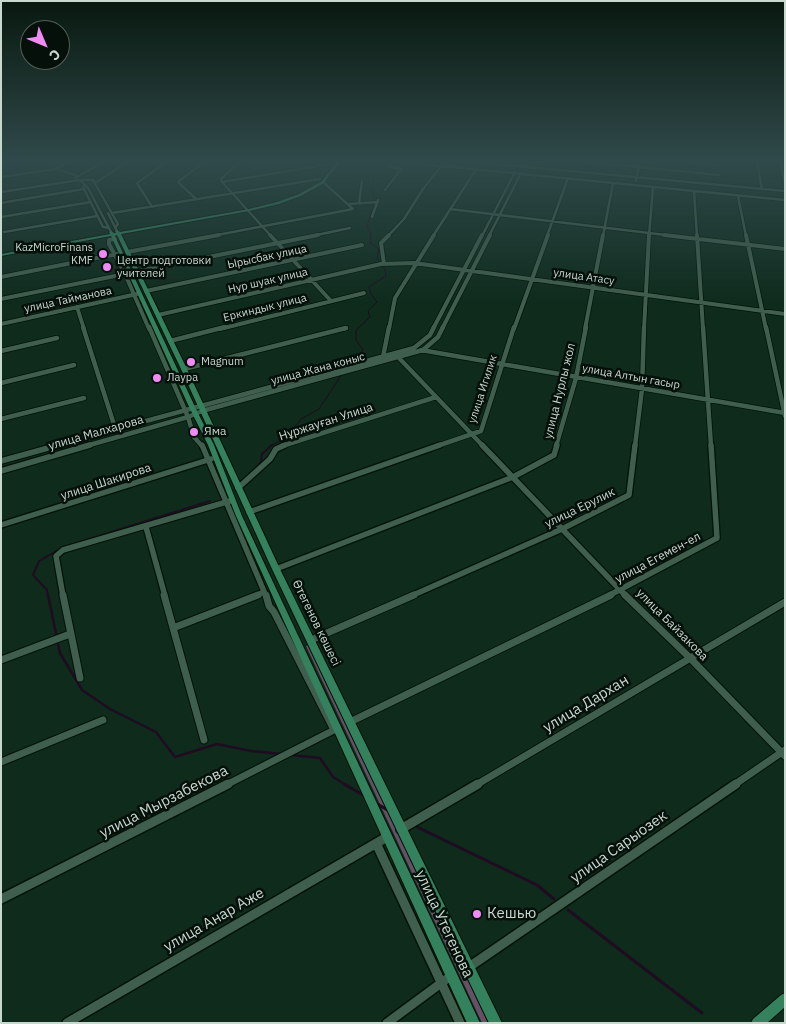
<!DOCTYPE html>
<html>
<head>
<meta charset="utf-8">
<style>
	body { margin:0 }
	#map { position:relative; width:786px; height:1024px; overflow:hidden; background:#0e2b1c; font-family:"IBM Plex Sans",sans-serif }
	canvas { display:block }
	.frame { position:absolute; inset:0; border:2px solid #c8d8ce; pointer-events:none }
	.north { position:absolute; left:20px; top:20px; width:50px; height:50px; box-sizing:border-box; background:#05100a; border:1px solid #536058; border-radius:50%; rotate:135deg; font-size:14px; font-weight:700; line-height:20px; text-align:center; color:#c8d8ce }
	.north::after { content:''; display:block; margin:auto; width:18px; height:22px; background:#f08bf6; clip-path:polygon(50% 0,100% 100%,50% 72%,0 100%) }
</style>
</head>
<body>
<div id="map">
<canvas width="786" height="1024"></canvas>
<div class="frame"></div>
<div class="north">С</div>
</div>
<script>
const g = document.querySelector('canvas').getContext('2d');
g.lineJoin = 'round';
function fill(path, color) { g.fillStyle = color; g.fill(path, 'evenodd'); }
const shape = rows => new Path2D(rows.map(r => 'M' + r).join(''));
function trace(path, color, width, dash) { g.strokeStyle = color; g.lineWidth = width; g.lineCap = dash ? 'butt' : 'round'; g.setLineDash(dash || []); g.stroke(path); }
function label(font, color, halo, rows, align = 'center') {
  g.font = font + ' "IBM Plex Sans",sans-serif'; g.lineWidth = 5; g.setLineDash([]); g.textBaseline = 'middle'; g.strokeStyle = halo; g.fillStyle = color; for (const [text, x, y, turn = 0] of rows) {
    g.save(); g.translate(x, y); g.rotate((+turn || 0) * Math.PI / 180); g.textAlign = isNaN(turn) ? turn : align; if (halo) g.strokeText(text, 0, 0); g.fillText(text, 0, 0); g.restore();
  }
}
fill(shape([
	[257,162,307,162,308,166,270,172,265,167,249,170]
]), '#103623');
fill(shape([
	[310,645,488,1023,482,1023,306,646]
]), '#664f67');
trace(shape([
	[350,364,363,350,356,340,356,330,370,317,368,311,377,302,371,294,369,287,386,276,385,270,377,258,379,249,370,243,371,234,367,226,375,201,372,189,374,178,379,167,387,162],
	[270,446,286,438,301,419,319,409,342,374]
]), '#1f0c20', 1);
trace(shape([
	[256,468,261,462,262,454,272,445],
	[64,547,210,501],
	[48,596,47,590,33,575,39,561,60,549]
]), '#1f0c20', 2);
trace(shape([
	[48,595,60,653,82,690,110,709,156,732,175,757,217,744,251,751,282,754],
	[291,755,320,758,333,777,346,785]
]), '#1f0c20', 2.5);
trace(shape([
	[344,784,363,795],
	[376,803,389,811],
	[415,826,537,885,554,899],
	[568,910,702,1013]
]), '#1f0c20', 3);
const minorFar5 = shape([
	[53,162,65,163],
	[240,162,221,179,222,182,271,236],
	[401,162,785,200],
	[473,162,785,191],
	[588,162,719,175],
	[692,162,719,165],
	[757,162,762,189],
	[780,162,785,183],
	[56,169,78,176],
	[1,177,56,169,67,162],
	[75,178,104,162],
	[80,180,88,188,111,232],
	[636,181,640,162],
	[222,182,331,164],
	[95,183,128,162],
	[83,187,103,227,109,228],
	[385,190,401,169,390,167,392,162],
	[694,191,697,236],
	[1,192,80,180,93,180,118,224,115,228],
	[738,196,746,236],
	[196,199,178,182,204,162],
	[1,203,84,189],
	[359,203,362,181],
	[349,204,378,202],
	[152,207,137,183,167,162],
	[450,209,674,236],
	[108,213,117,231],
	[112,213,320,179],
	[1,217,91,202],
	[372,217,378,200],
	[4,232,97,216],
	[212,236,353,209,323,182],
	[312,236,350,228],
	[388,236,404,219,423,189,442,165],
	[433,236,477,168],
	[482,236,515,172],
	[489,236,521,173],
	[547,236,568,178],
	[603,236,613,183],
	[649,236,653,187]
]);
const minorFar4 = shape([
	[270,235,331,301],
	[664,235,785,249],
	[697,235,703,329],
	[746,235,766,329],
	[115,239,109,240,109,244,125,274,149,329],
	[127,252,219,235],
	[384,264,381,243,389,235],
	[129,273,318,235],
	[1,277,117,254],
	[146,291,362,245],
	[1,299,125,274],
	[77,307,84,329],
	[158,315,381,264,414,263,785,314],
	[1,324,137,294],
	[220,329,364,293],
	[343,329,346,328],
	[389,329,395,298,434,235],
	[433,329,482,235],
	[442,329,490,235],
	[514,329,548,235],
	[585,329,603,235],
	[644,329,649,235]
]);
const minorFar3 = shape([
	[83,327,116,431],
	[149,327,188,417,194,437,202,446],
	[703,327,711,446],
	[766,327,785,416],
	[170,341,225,327],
	[421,350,785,413],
	[1,351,57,338],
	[383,357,389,327],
	[399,358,483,446],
	[184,369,346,328],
	[1,383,74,365],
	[1,419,84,398],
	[54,446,414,348,430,335,434,327],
	[86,446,188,417,202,411,423,350,438,337,443,327],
	[282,446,436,397],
	[437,446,481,431,514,327],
	[556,446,576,378,586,327],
	[635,446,642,389,644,327]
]);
const minorFar2 = shape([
	[202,445,266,596],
	[482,445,626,596],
	[1,461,59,445],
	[1,471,90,445],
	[238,488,270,459,276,449,285,445],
	[249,512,440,445],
	[1,525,211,459],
	[146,527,165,596],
	[276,569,513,477,554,455,557,445],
	[63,596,56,556,63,550,230,501],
	[255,596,264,592],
	[411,596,562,529,629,495,635,445],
	[608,596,717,538,711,445]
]);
const minorFar1 = shape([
	[63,595,80,678],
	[164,595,204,740],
	[266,595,269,606,274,612,334,730],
	[625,595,690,658,785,756],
	[173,628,258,595],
	[311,640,414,595],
	[1,660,70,634],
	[350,722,611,595],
	[1,762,103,720],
	[226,785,336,729],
	[476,785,785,602],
	[734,785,785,750]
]);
const minor = shape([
	[401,829,478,784],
	[376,843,460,1023],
	[1,899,228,784],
	[469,967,736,784],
	[67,1023,387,837],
	[387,1023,452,975]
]);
const major = shape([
	[337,162,340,162,324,183,301,196,279,204,249,211,121,234,187,369,280,569,502,1023,489,1023,272,569,181,369,117,235,115,236,196,409,214,445,242,516,480,1023,467,1023,236,516,208,445,190,409,111,236,1,256,1,254,110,234,109,232,111,231,114,233,116,233,115,231,117,230,120,232,249,209,277,202,299,194,322,181,337,162],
	[785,993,785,1007,767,1023,751,1023,753,1019,781,995,785,993]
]);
trace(minorFar5, '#001306', 4);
trace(minorFar4, '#001306', 5.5);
trace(minorFar3, '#001306', 6);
trace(minorFar2, '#001306', 8);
trace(minorFar1, '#001306', 9);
trace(minor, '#001306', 12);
trace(major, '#001306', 2);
trace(minorFar5, '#405e4d', 2.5);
trace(minorFar4, '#405e4d', 4);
trace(minorFar3, '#405e4d', 4.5);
trace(minorFar2, '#405e4d', 5.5);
trace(minorFar1, '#405e4d', 7);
trace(minor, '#405e4d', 9);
fill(major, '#34815d');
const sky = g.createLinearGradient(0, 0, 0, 305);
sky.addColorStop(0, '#08180f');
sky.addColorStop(0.53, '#304a4b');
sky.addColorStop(1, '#304a4b00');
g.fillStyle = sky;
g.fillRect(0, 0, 786, 305);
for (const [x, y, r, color] of [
	[103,254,5,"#f08bf6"],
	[107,267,5,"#f08bf6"],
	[191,362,5,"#f08bf6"],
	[157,378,5,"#f08bf6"],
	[194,432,5,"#f08bf6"],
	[477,914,5,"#f08bf6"]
]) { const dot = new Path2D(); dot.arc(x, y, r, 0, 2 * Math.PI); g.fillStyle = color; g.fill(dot); trace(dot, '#05100a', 2); }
label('11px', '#c8d8ce', '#05100a', [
	["KazMicroFinans",93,248,"right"],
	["KMF",93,261,"right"],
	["Центр подготовки",117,261],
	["учителей",117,274],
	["Magnum",201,362],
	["Лаура",167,378]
], 'left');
label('11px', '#c8d8ce', '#05100a', [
	["Ырысбак улица",267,257,-12],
	["улица Атасу",584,277,8],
	["Нур шуак улица",268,281,-13],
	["улица Тайманова",68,300,-12],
	["Еркиндык улица",265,308,-14],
	["улица Жана коныс",318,369,-15],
	["улица Алтын гасыр",631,377,10],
	["улица Игилик",483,389,-72]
]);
label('12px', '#c8d8ce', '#05100a', [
	["улица Нурлы жол",560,391,-76],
	["Нұржауған Улица",326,422,-18],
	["улица Малхарова",96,433,-16],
	["улица Шакирова",106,482,-18],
	["улица Ерулик",580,508,-26],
	["улица Егемен-ел",658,558,-28],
	["Өтегенов көшесі",316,623,64],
	["улица Байзакова",672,625,45]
]);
label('12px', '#c8d8ce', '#05100a', [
	["Яма",204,432]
], 'left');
label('15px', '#c8d8ce', '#05100a', [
	["улица Дархан",586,704,-31],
	["улица Мырзабекова",164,802,-27],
	["улица Сарыозек",619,847,-35],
	["улица Анар Аже",214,920,-30],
	["улица Утегенова",444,924,65]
]);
label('15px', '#c8d8ce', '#05100a', [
	["Кешью",487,914]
], 'left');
</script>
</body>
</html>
